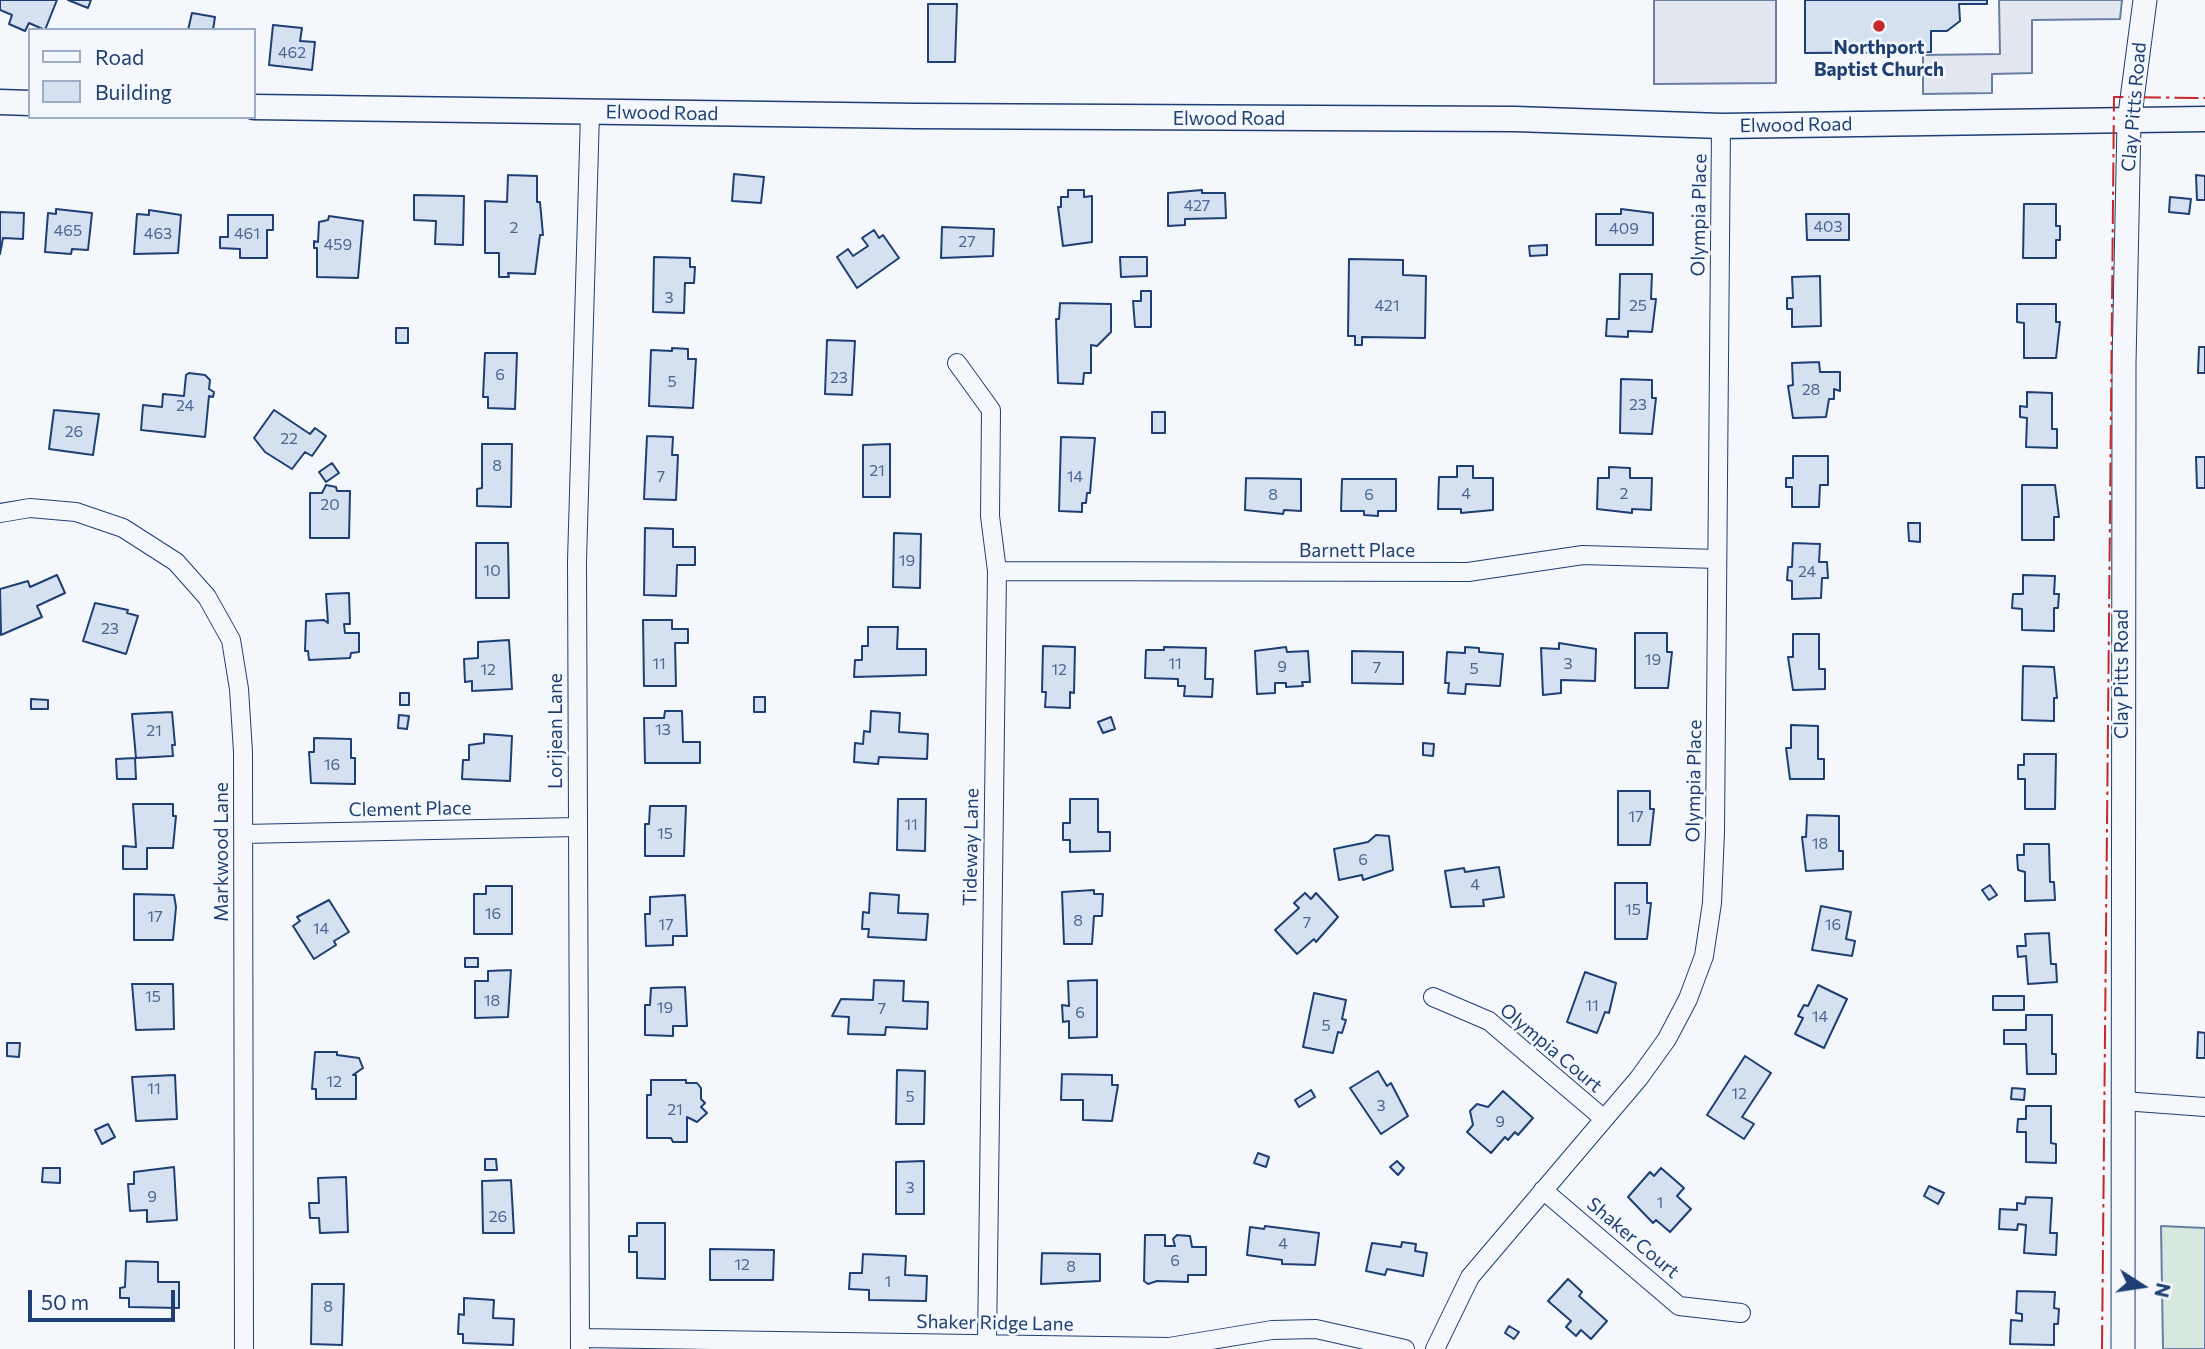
<!DOCTYPE html>
<html>
<head>
<meta charset="utf-8">
<style>
	body { margin:0 }
	#map { position:relative; width:2205px; height:1349px; overflow:hidden; background:#f4f7fb; font-family:Commissioner,sans-serif }
	canvas { display:block }
	.legend { position:absolute; left:28px; top:28px; width:228px; height:91px; box-sizing:border-box; background:#f4f7fb; border:2px solid #9eadc5; margin:0; padding:9px 12px; list-style:none; font-size:21px; color:#1d3f73 }
	.legend li { display:flex; align-items:center; gap:14px; height:35px }
	.legend b { width:35px; border:2px solid #9eadc5 }
	.north { position:absolute; left:2107px; top:1251px; width:70px; height:70px; -webkit-text-stroke:5px #f4f7fb; paint-order:stroke; rotate:102deg; font-size:19px; font-weight:700; line-height:28px; text-align:center; color:#1d3f73 }
	.north::after { content:''; display:block; margin:auto; width:24px; height:32px; background:#1d3f73; clip-path:polygon(50% 0,100% 100%,50% 72%,0 100%) }
	.scale { position:absolute; left:28px; top:1290px; width:147px; height:32px; box-sizing:border-box; border:4px solid #1d3f73; border-top:0; padding-left:9px; font-size:21px; line-height:24px; white-space:nowrap; color:#1d3f73; -webkit-text-stroke:5px #f4f7fb; paint-order:stroke }
</style>
</head>
<body>
<div id="map">
<canvas width="2205" height="1349"></canvas>
<ul class="legend">
<li><b style="height:9px;background:#f4f7fb"></b>Road</li>
<li><b style="height:19px;background:#d5e0f0"></b>Building</li>
</ul>
<div class="north">N</div>
<div class="scale">50 m</div>
</div>
<script>
const g = document.querySelector('canvas').getContext('2d');
g.lineJoin = 'round';
function fill(path, color) { g.fillStyle = color; g.fill(path, 'evenodd'); }
const shape = rows => new Path2D(rows.map(r => 'M' + r).join(''));
function trace(path, color, width, dash) { g.strokeStyle = color; g.lineWidth = width; g.lineCap = dash ? 'butt' : 'round'; g.setLineDash(dash || []); g.stroke(path); }
function label(font, color, halo, rows, align = 'center') {
  g.font = font + ' Commissioner,sans-serif'; g.lineWidth = 5; g.setLineDash([]); g.textBaseline = 'middle'; g.strokeStyle = halo; g.fillStyle = color; for (const [text, x, y, turn = 0] of rows) {
    g.save(); g.translate(x, y); g.rotate((+turn || 0) * Math.PI / 180); g.textAlign = isNaN(turn) ? turn : align; if (halo) g.strokeText(text, 0, 0); g.fillText(text, 0, 0); g.restore();
  }
}
const green = shape([
	[2161,1226,2205,1228,2205,1349,2163,1349,2161,1226]
]);
fill(green, '#d7e8df');
trace(green, '#687fa3', 2);
const parking = shape([
	[1654,0,1776,0,1776,83,1654,84,1654,0],
	[1999,0,2122,0,2120,19,2032,20,2032,73,1992,74,1992,93,1923,94,1923,55,2000,54,1999,0]
]);
fill(parking, '#e3e8f0');
trace(parking, '#687fa3', 2);
const building = shape([
	[0,0,57,0,45,30,29,23,25,31,9,24,12,15,0,10,0,0],
	[68,0,91,0,88,8,68,0],
	[1805,0,1987,0,1987,4,1959,4,1960,21,1947,31,1931,31,1931,52,1805,53,1805,0],
	[928,4,957,4,955,62,928,62,928,4],
	[192,13,215,17,213,30,188,30,192,13],
	[273,25,302,28,300,41,315,42,312,70,269,65,273,25],
	[734,174,764,177,761,203,732,201,734,174],
	[508,175,537,176,537,202,540,202,543,235,540,235,535,274,508,273,509,277,499,277,499,253,485,253,485,201,507,202,508,175],
	[2196,175,2205,176,2205,200,2197,200,2196,175],
	[1068,190,1084,190,1084,197,1092,196,1092,242,1063,246,1058,207,1061,207,1061,197,1068,197,1068,190],
	[1202,190,1202,193,1225,193,1226,218,1185,219,1185,225,1168,226,1168,193,1202,190],
	[414,195,464,196,463,245,435,244,436,221,414,220,414,195],
	[2170,197,2191,199,2189,214,2169,212,2170,197],
	[2024,204,2056,204,2056,226,2060,226,2060,240,2056,240,2056,258,2023,258,2024,204],
	[56,209,92,213,88,250,72,249,71,254,45,252,48,213,56,214,56,209],
	[1621,209,1653,213,1653,245,1596,245,1596,214,1621,214,1621,209],
	[149,210,181,215,178,253,134,254,137,214,149,215,149,210],
	[0,212,24,213,23,239,3,238,0,254,0,212],
	[1806,214,1849,214,1849,240,1807,240,1806,214],
	[228,215,273,215,273,230,267,230,267,258,240,258,240,249,220,248,220,237,228,237,228,215],
	[329,216,363,221,358,278,317,277,317,248,314,248,314,241,318,242,319,222,328,220,329,216],
	[942,227,994,229,993,256,941,258,942,227],
	[874,230,879,238,883,235,899,258,857,288,837,257,848,249,853,256,868,246,862,238,874,230],
	[1547,245,1547,255,1530,256,1529,246,1547,245],
	[654,257,690,258,690,267,695,267,694,283,685,283,684,313,653,312,654,257],
	[1120,257,1147,257,1147,276,1121,277,1120,257],
	[1349,259,1403,260,1403,275,1426,276,1425,338,1362,337,1362,345,1355,345,1355,336,1348,336,1349,259],
	[1620,274,1652,274,1651,299,1656,299,1652,332,1628,331,1628,337,1606,336,1607,319,1619,319,1620,274],
	[1820,276,1821,326,1792,327,1792,309,1787,309,1787,298,1793,298,1792,277,1820,276],
	[1141,291,1151,291,1151,327,1135,327,1133,301,1141,301,1141,291],
	[1060,303,1111,304,1111,332,1097,346,1091,345,1091,373,1084,373,1083,384,1058,383,1056,319,1059,319,1060,303],
	[2017,304,2056,304,2056,322,2060,322,2056,358,2024,358,2024,323,2017,322,2017,304],
	[396,328,408,328,408,343,396,343,396,328],
	[827,340,855,341,852,395,825,394,827,340],
	[2199,347,2205,347,2205,373,2198,373,2199,347],
	[672,348,688,349,688,359,696,359,693,408,649,406,651,350,672,351,672,348],
	[485,353,517,353,515,409,488,408,488,397,483,397,485,353],
	[1819,362,1820,372,1840,372,1840,391,1834,389,1834,399,1829,399,1826,417,1793,418,1788,386,1793,385,1792,363,1819,362],
	[189,373,205,375,210,380,209,389,214,392,213,397,209,396,205,437,141,430,143,405,162,407,163,394,184,396,186,375,189,373],
	[1621,379,1652,380,1652,398,1656,398,1652,434,1620,433,1621,379],
	[2027,392,2052,393,2052,429,2057,429,2057,448,2026,447,2027,418,2020,417,2020,406,2027,407,2027,392],
	[54,410,99,414,93,455,49,449,54,410],
	[274,410,310,434,315,428,326,436,312,456,305,452,292,469,265,452,254,438,274,410],
	[1152,412,1165,412,1165,433,1152,433,1152,412],
	[647,436,673,437,672,455,678,455,676,500,644,499,647,436],
	[1061,437,1095,438,1090,493,1087,493,1086,503,1082,503,1082,512,1059,511,1061,437],
	[482,444,512,444,511,507,477,506,477,489,482,488,482,444],
	[890,444,890,497,863,497,863,445,890,444],
	[1793,456,1828,456,1828,485,1820,485,1819,507,1792,507,1792,487,1786,487,1786,478,1793,478,1793,456],
	[2196,457,2205,457,2205,488,2197,488,2196,457],
	[332,463,339,473,326,482,319,472,332,463],
	[1457,466,1473,466,1473,478,1493,478,1493,510,1461,513,1461,509,1438,509,1439,477,1457,477,1457,466],
	[1609,467,1630,468,1630,478,1652,478,1651,510,1632,509,1632,513,1597,509,1598,478,1609,478,1609,467],
	[1246,478,1301,479,1301,511,1284,510,1283,514,1245,510,1246,478],
	[1342,479,1396,479,1396,511,1378,511,1378,516,1364,515,1364,511,1341,511,1342,479],
	[326,485,336,487,337,491,350,491,349,538,310,538,310,493,322,493,326,485],
	[2022,485,2055,485,2059,517,2054,517,2054,540,2022,540,2022,485],
	[1908,523,1920,523,1920,542,1909,541,1908,523],
	[645,528,673,529,673,547,695,547,695,565,677,565,676,596,644,595,645,528],
	[894,533,921,534,920,588,893,587,894,533],
	[476,543,508,543,509,598,476,598,476,543],
	[1793,543,1820,544,1819,562,1827,562,1828,578,1822,578,1821,598,1792,599,1792,581,1787,580,1788,567,1792,567,1793,543],
	[57,575,65,593,37,606,42,617,1,635,0,589,28,581,30,587,57,575],
	[2023,575,2055,576,2054,594,2059,594,2058,608,2054,608,2054,631,2022,630,2022,609,2012,608,2013,594,2023,594,2023,575],
	[349,593,350,624,344,624,345,633,359,633,359,652,351,653,350,658,309,660,308,651,305,651,306,621,324,620,328,623,326,594,349,593],
	[95,603,128,610,127,613,138,616,126,654,83,641,95,603],
	[643,620,672,620,672,629,688,629,688,643,675,643,676,686,644,686,643,620],
	[868,627,898,627,897,649,926,649,926,675,854,677,855,660,862,660,862,646,868,646,868,627],
	[1635,633,1667,633,1667,652,1672,652,1668,688,1635,688,1635,633],
	[1793,634,1819,634,1819,669,1825,669,1825,689,1793,690,1788,657,1793,657,1793,634],
	[509,640,512,689,472,691,472,681,465,682,464,659,478,658,478,642,509,640],
	[1559,643,1596,649,1595,681,1561,680,1561,693,1543,695,1541,648,1559,649,1559,643],
	[1043,646,1075,647,1074,693,1070,692,1070,708,1045,707,1046,692,1042,692,1043,646],
	[1164,647,1206,648,1205,679,1213,679,1212,697,1184,696,1185,686,1178,686,1178,679,1145,678,1146,650,1164,650,1164,647],
	[1286,647,1287,652,1308,651,1310,682,1302,682,1303,686,1286,687,1286,683,1275,683,1275,693,1257,694,1255,651,1286,647],
	[1465,647,1479,648,1479,652,1503,654,1500,686,1466,684,1465,694,1448,693,1449,683,1445,683,1447,652,1465,653,1465,647],
	[1352,651,1403,652,1403,684,1352,683,1352,651],
	[2023,666,2054,667,2057,698,2054,698,2054,721,2022,720,2023,666],
	[400,693,409,693,409,705,400,705,400,693],
	[754,697,765,697,765,712,754,712,754,697],
	[31,699,48,700,48,709,31,709,31,699],
	[665,711,682,711,683,742,700,742,700,763,645,763,644,718,664,718,665,711],
	[871,711,900,713,899,732,928,734,927,759,879,757,878,764,854,762,855,743,863,744,864,731,870,732,871,711],
	[172,712,175,745,172,745,173,756,136,758,132,714,172,712],
	[399,715,409,716,407,729,398,728,399,715],
	[1111,717,1115,729,1103,733,1098,722,1111,717],
	[1791,725,1818,726,1818,759,1824,759,1824,779,1790,779,1786,748,1791,748,1791,725],
	[484,734,512,736,510,781,462,779,463,760,469,760,469,745,484,743,484,734],
	[314,738,351,739,351,758,355,758,355,784,311,783,309,752,314,752,314,738],
	[1423,743,1434,744,1433,756,1423,755,1423,743],
	[2024,754,2056,754,2055,809,2025,809,2025,779,2018,779,2018,765,2024,765,2024,754],
	[135,758,136,779,117,779,116,759,135,758],
	[1618,791,1650,791,1650,809,1654,809,1650,845,1618,845,1618,791],
	[898,799,926,799,925,851,897,850,898,799],
	[1070,799,1098,799,1098,832,1110,832,1110,851,1070,852,1070,840,1063,840,1063,823,1070,823,1070,799],
	[133,804,173,804,173,816,176,816,173,848,147,848,147,869,123,869,123,846,136,847,133,804],
	[650,806,686,806,684,856,645,856,645,824,649,824,650,806],
	[1807,815,1839,816,1839,851,1843,851,1843,869,1806,871,1802,837,1806,837,1807,815],
	[1376,835,1389,836,1393,870,1363,880,1362,875,1339,880,1334,849,1368,842,1376,835],
	[2024,844,2049,844,2050,882,2054,882,2055,900,2025,901,2025,872,2018,870,2017,855,2024,855,2024,844],
	[1499,867,1504,897,1483,900,1484,906,1451,907,1445,871,1464,868,1465,872,1499,867],
	[1615,883,1647,883,1647,903,1651,903,1647,939,1615,939,1615,883],
	[1990,885,1997,895,1989,900,1982,890,1990,885],
	[486,886,512,886,512,934,474,934,474,894,486,894,486,886],
	[1094,890,1094,894,1103,894,1102,916,1094,916,1092,944,1064,944,1062,892,1094,890],
	[870,893,899,895,898,913,928,914,926,940,868,937,869,929,862,929,863,912,869,913,870,893],
	[1305,893,1311,899,1316,893,1338,917,1316,942,1314,939,1297,954,1275,930,1299,908,1294,903,1305,893],
	[134,894,174,895,176,907,173,940,134,940,134,894],
	[685,895,687,936,673,936,673,945,646,946,645,914,650,914,650,897,685,895],
	[329,900,349,932,334,941,336,945,314,959,293,926,300,921,297,917,329,900],
	[1821,906,1851,912,1846,939,1855,941,1852,956,1812,950,1821,906],
	[2049,933,2051,964,2056,964,2057,982,2028,984,2026,956,2018,957,2017,946,2026,946,2025,934,2049,933],
	[465,958,478,958,478,967,465,967,465,958],
	[511,970,508,1017,475,1018,475,981,488,981,488,971,511,970],
	[1585,972,1616,983,1609,1013,1605,1012,1597,1033,1567,1022,1585,972],
	[874,980,904,981,903,1001,928,1002,927,1029,886,1027,885,1035,848,1034,849,1017,832,1016,841,999,873,1000,874,980],
	[1097,980,1097,1037,1069,1038,1069,1021,1063,1022,1062,1005,1069,1006,1068,981,1097,980],
	[132,984,173,984,174,1029,136,1030,132,984],
	[1818,985,1847,999,1824,1048,1795,1034,1803,1018,1798,1016,1804,1005,1808,1006,1818,985],
	[685,987,687,1026,673,1026,673,1036,645,1035,645,1005,650,1005,651,988,685,987],
	[1314,993,1346,1000,1342,1019,1346,1020,1342,1033,1338,1032,1333,1053,1303,1047,1314,993],
	[1993,996,2024,996,2024,1010,1993,1010,1993,996],
	[2026,1015,2052,1015,2052,1054,2056,1054,2056,1074,2027,1074,2026,1044,2004,1044,2004,1030,2026,1030,2026,1015],
	[2198,1032,2205,1033,2205,1058,2197,1058,2198,1032],
	[7,1043,20,1043,19,1057,7,1056,7,1043],
	[315,1052,337,1052,337,1055,359,1058,363,1068,353,1075,356,1075,356,1099,316,1099,316,1089,312,1089,315,1052],
	[1745,1056,1771,1073,1742,1117,1754,1124,1744,1139,1707,1115,1745,1056],
	[897,1070,925,1071,924,1124,896,1124,897,1070],
	[1378,1071,1387,1086,1391,1083,1408,1116,1381,1134,1350,1088,1378,1071],
	[1062,1074,1112,1075,1112,1085,1118,1085,1112,1121,1083,1120,1083,1100,1061,1100,1062,1074],
	[175,1075,177,1119,136,1121,132,1077,175,1075],
	[651,1080,686,1080,686,1083,697,1083,701,1088,701,1099,705,1103,701,1107,707,1113,697,1122,687,1117,687,1142,673,1142,671,1138,647,1138,647,1095,651,1095,651,1080],
	[2012,1088,2025,1089,2024,1100,2011,1099,2012,1088],
	[1311,1090,1315,1097,1299,1107,1295,1100,1311,1090],
	[1503,1091,1533,1118,1518,1135,1515,1132,1508,1140,1505,1137,1491,1153,1467,1132,1473,1125,1470,1111,1477,1104,1488,1107,1503,1091],
	[2026,1106,2051,1106,2051,1143,2056,1144,2056,1163,2026,1162,2026,1132,2017,1132,2018,1119,2026,1119,2026,1106],
	[108,1124,115,1137,102,1144,95,1130,108,1124],
	[1258,1153,1269,1157,1266,1167,1254,1163,1258,1153],
	[485,1159,496,1159,497,1170,485,1170,485,1159],
	[924,1161,924,1214,896,1214,896,1162,924,1161],
	[1397,1161,1404,1168,1398,1175,1390,1167,1397,1161],
	[174,1167,177,1220,147,1222,147,1210,130,1211,128,1184,134,1184,134,1172,174,1167],
	[43,1168,60,1168,60,1183,42,1182,43,1168],
	[1661,1168,1684,1188,1677,1196,1691,1209,1670,1232,1656,1220,1653,1223,1628,1197,1650,1172,1654,1176,1661,1168],
	[346,1177,348,1232,320,1233,319,1218,310,1218,309,1203,319,1203,318,1178,346,1177],
	[511,1180,514,1233,483,1233,482,1181,511,1180],
	[1929,1186,1944,1193,1938,1204,1924,1196,1929,1186],
	[2026,1197,2052,1198,2050,1233,2057,1233,2056,1255,2024,1253,2026,1225,2018,1224,2017,1230,1999,1229,2000,1209,2017,1210,2017,1203,2025,1204,2026,1197],
	[637,1223,665,1223,665,1279,637,1278,637,1252,629,1252,629,1236,637,1236,637,1223],
	[1265,1226,1319,1233,1315,1265,1282,1264,1282,1260,1247,1255,1250,1227,1264,1229,1265,1226],
	[1145,1235,1165,1235,1165,1246,1175,1246,1173,1239,1177,1235,1190,1236,1192,1247,1206,1247,1206,1275,1188,1275,1188,1282,1157,1281,1148,1284,1144,1281,1145,1235],
	[1402,1242,1416,1244,1415,1251,1427,1253,1423,1276,1387,1269,1385,1275,1366,1271,1372,1243,1401,1247,1402,1242],
	[710,1249,774,1250,773,1280,710,1280,710,1249],
	[1042,1253,1100,1254,1100,1281,1041,1284,1042,1253],
	[863,1254,906,1256,905,1275,927,1276,926,1301,869,1300,869,1290,849,1289,850,1273,862,1273,863,1254],
	[126,1261,158,1262,158,1282,179,1282,179,1308,129,1307,129,1298,120,1298,120,1288,125,1287,126,1261],
	[1568,1279,1582,1292,1579,1296,1607,1321,1591,1339,1581,1330,1576,1336,1566,1327,1571,1321,1548,1301,1568,1279],
	[312,1284,344,1284,342,1345,311,1344,312,1284],
	[2017,1291,2055,1292,2054,1308,2059,1309,2058,1324,2054,1324,2054,1345,2010,1344,2011,1320,2022,1321,2022,1314,2016,1313,2017,1291],
	[464,1298,494,1300,493,1318,514,1319,513,1345,463,1343,463,1334,458,1334,459,1314,464,1315,464,1298],
	[1509,1326,1519,1332,1514,1339,1505,1333,1509,1326]
]);
fill(building, '#d5e0f0');
trace(building, '#1d3f73', 2);
const minor = shape([
	[957,363,991,410,990,516,997,571,987,1343],
	[0,513,30,508,76,512,123,528,176,562,207,597,231,640,239,689,243,752,244,1349],
	[997,571,1468,572,1583,555,1717,559],
	[243,834,577,827],
	[1433,997,1489,1021,1603,1118],
	[2123,1101,2205,1107],
	[1543,1190,1679,1306,1741,1313],
	[581,1338,1169,1347,1272,1330,1316,1329,1405,1349],
	[580,1349,577,561,590,113],
	[1435,1349,1470,1277,1639,1078,1667,1039,1688,999,1704,956,1712,903,1715,832,1721,126]
]);
const tertiary = shape([
	[2123,1349,2124,364,2129,122,2145,0]
]);
const secondary = shape([
	[0,102,30,103],
	[254,107,915,116,1515,119,1721,126,2205,119]
]);
trace(minor, '#1d3f73', 20);
trace(tertiary, '#1d3f73', 25);
trace(secondary, '#1d3f73', 27);
trace(minor, '#f4f7fb', 18);
trace(tertiary, '#f4f7fb', 23);
trace(secondary, '#f4f7fb', 24);
trace(shape([
	[2102,1349,2114,97,2205,98]
]), '#c62828', 2, [24, 5, 3.5, 5]);
for (const [x, y, r, color] of [
	[1879,26,7,"#c62828"]
]) { const dot = new Path2D(); dot.arc(x, y, r, 0, 2 * Math.PI); g.fillStyle = color; g.fill(dot); trace(dot, '#f4f7fb', 2.5); }
label('16px', '#4b6792', null, [
	["462",292,53],
	["427",1197,206],
	["403",1828,227],
	["2",514,228],
	["409",1624,229],
	["465",68,231],
	["463",158,234],
	["461",247,234],
	["27",967,242],
	["459",338,245],
	["3",669,298],
	["421",1387,306],
	["25",1638,306],
	["6",500,375],
	["23",839,378],
	["5",672,382],
	["28",1811,390],
	["23",1638,405],
	["24",185,406],
	["26",74,432],
	["22",289,439],
	["8",497,466],
	["21",877,471],
	["7",661,477],
	["14",1075,477],
	["4",1466,494],
	["2",1624,494],
	["8",1273,495],
	["6",1369,495],
	["20",330,505],
	["19",907,561],
	["10",492,571],
	["24",1807,572],
	["23",110,629],
	["19",1653,660],
	["11",659,664],
	["11",1175,664],
	["3",1568,664],
	["9",1282,667],
	["7",1377,668],
	["5",1474,669],
	["12",488,670],
	["12",1059,670],
	["13",663,730],
	["21",154,731],
	["16",332,765],
	["17",1636,817],
	["11",911,825],
	["15",665,834],
	["18",1820,844],
	["6",1363,860],
	["4",1475,885],
	["15",1633,910],
	["16",493,914],
	["17",155,917],
	["8",1078,921],
	["7",1307,923],
	["17",666,925],
	["16",1833,925],
	["14",321,929],
	["15",153,997],
	["18",492,1001],
	["11",1592,1006],
	["19",665,1008],
	["7",882,1009],
	["6",1080,1013],
	["14",1820,1017],
	["5",1326,1026],
	["12",334,1082],
	["11",154,1089],
	["12",1739,1094],
	["5",910,1097],
	["3",1381,1106],
	["21",675,1110],
	["9",1500,1122],
	["3",910,1188],
	["9",152,1197],
	["1",1660,1203],
	["26",498,1217],
	["4",1283,1244],
	["6",1175,1261],
	["12",742,1265],
	["8",1071,1267],
	["1",888,1282],
	["8",328,1307]
]);
label('bold 19px', '#1d3f73', '#f4f7fb', [
	["Northport",1879,48],
	["Baptist Church",1879,70]
]);
label('19px', '#1d3f73', '#f4f7fb', [
	["Clay Pitts Road",2134,107,-85],
	["Elwood Road",662,113,1],
	["Elwood Road",1229,119],
	["Elwood Road",1796,125,-1],
	["Olympia Place",1699,215,-89],
	["Barnett Place",1357,551],
	["Clay Pitts Road",2122,674,-90],
	["Lorijean Lane",556,731,-90],
	["Olympia Place",1694,781,-89],
	["Clement Place",410,809,-1],
	["Tideway Lane",971,847,-89],
	["Markwood Lane",222,852,-90],
	["Olympia Court",1551,1048,40],
	["Shaker Court",1633,1238,40],
	["Shaker Ridge Lane",995,1323,1]
]);
</script>
</body>
</html>
